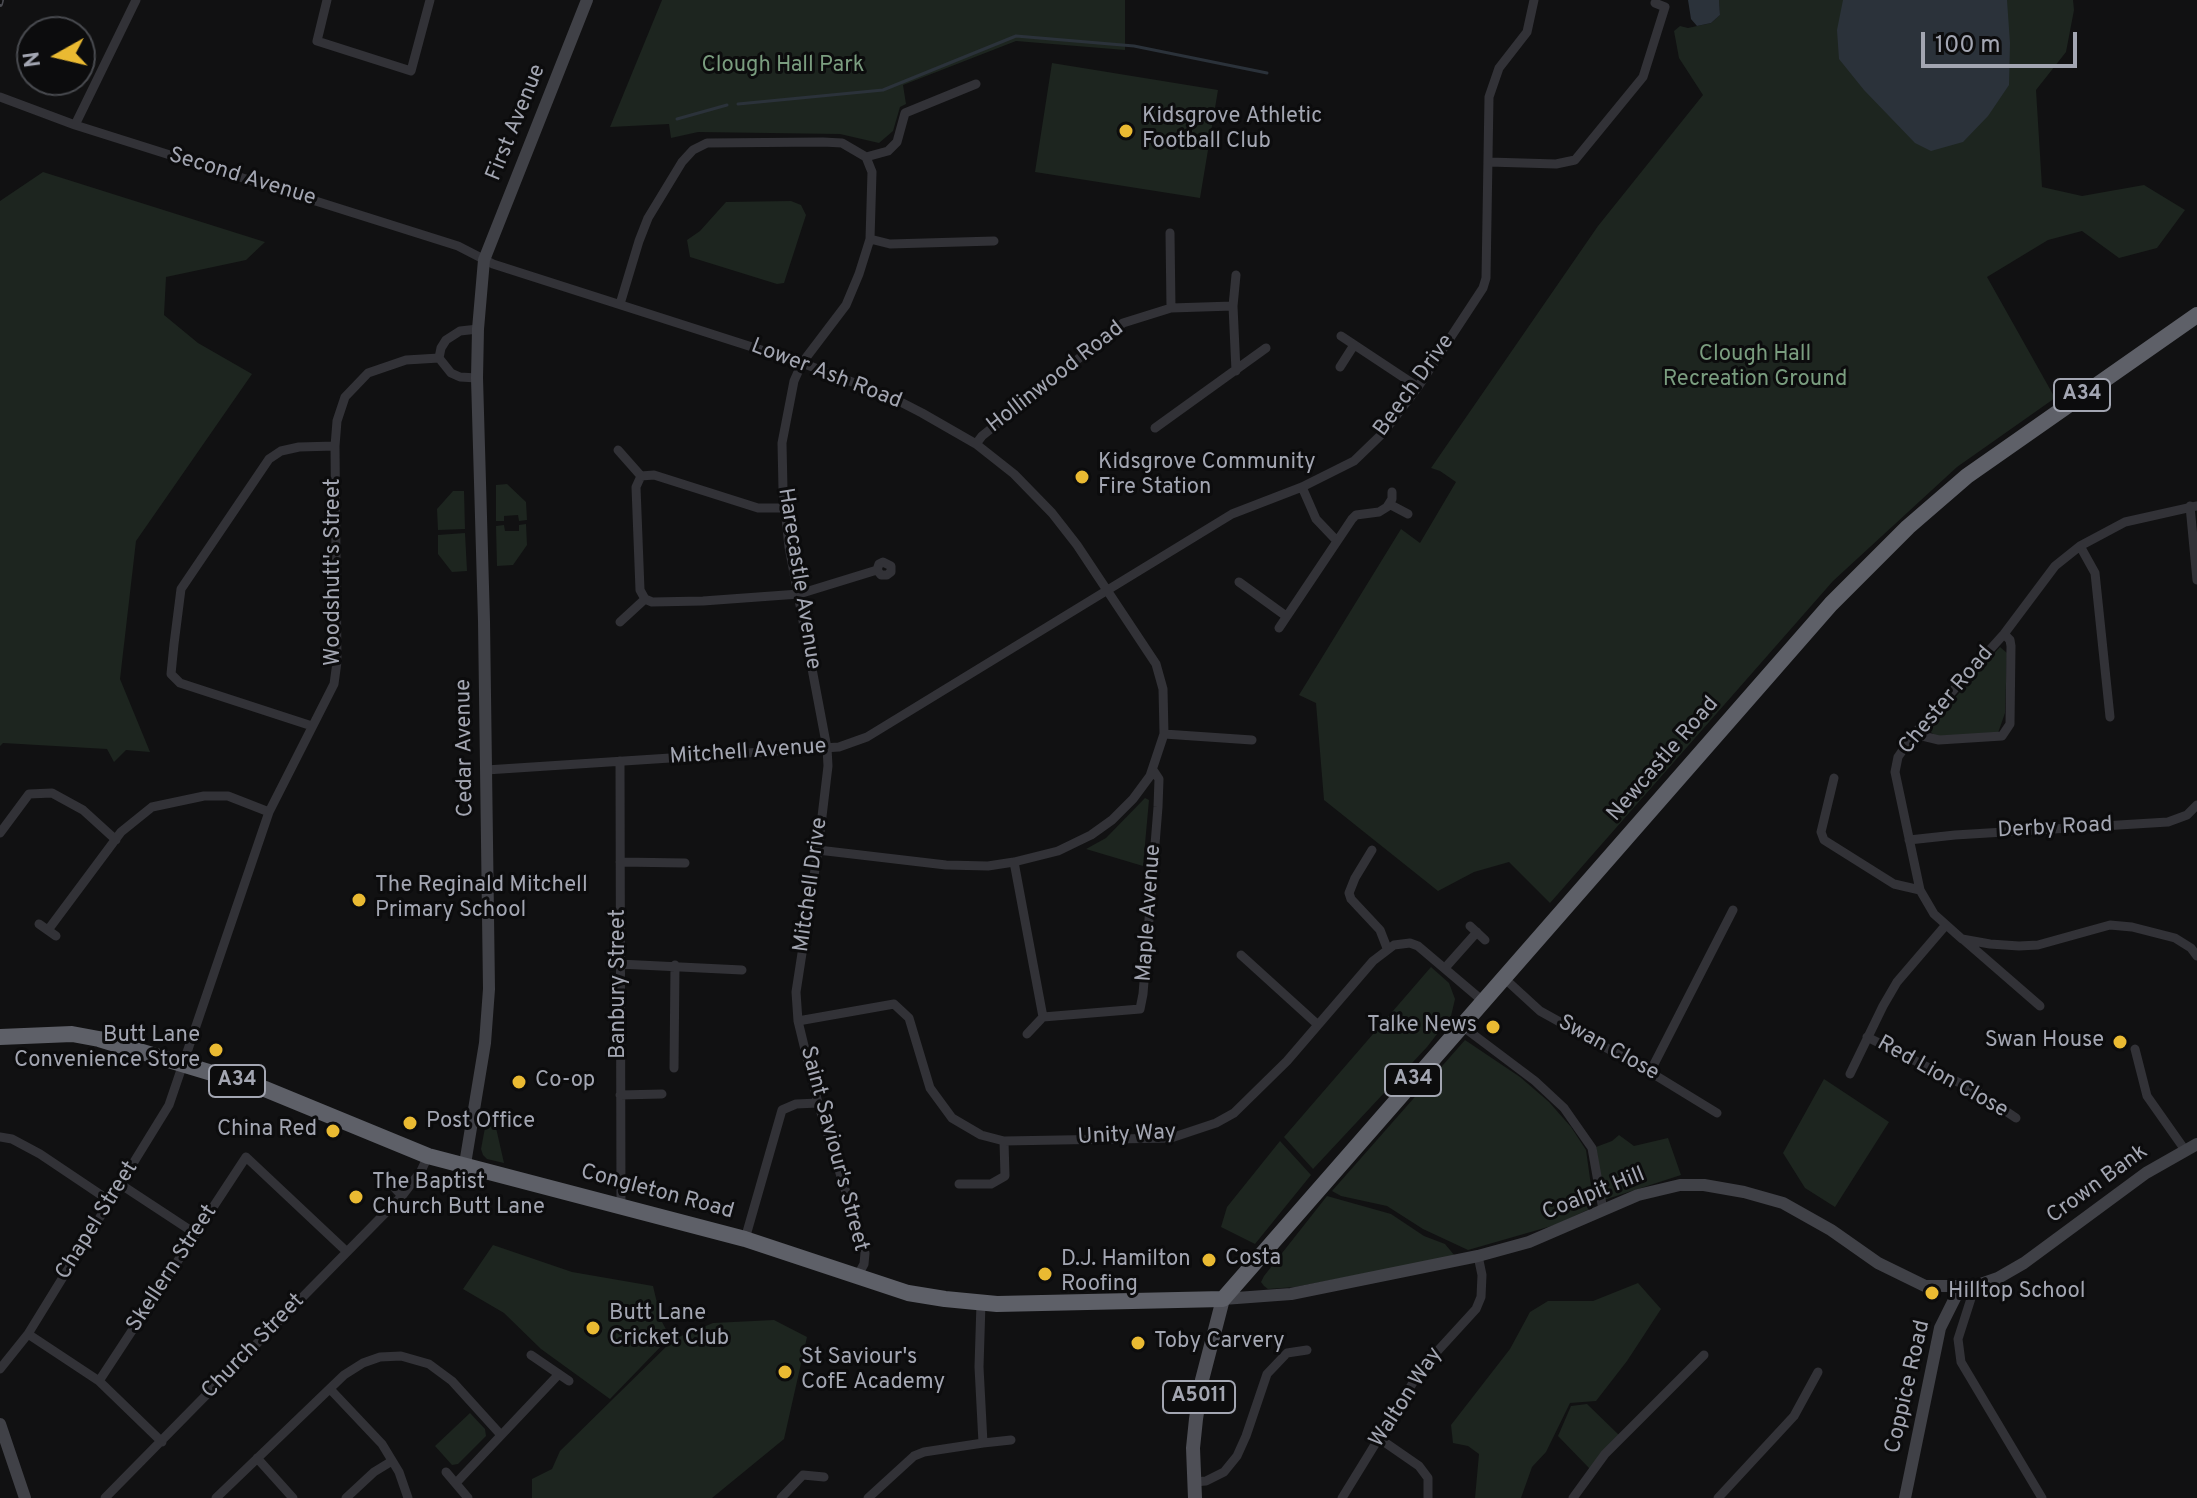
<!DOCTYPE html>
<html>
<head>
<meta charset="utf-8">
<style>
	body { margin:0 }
	#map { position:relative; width:2197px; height:1498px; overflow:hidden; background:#111112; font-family:Overpass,sans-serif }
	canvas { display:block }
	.north { position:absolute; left:16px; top:16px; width:80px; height:80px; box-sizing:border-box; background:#0c0c0d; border:2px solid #484a4f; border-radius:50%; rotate:262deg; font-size:22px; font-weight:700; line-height:32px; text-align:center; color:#a3a6b2 }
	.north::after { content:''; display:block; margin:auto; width:28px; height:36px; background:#eaba32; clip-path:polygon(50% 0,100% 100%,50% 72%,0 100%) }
	.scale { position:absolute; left:1921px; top:32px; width:156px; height:36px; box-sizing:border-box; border:4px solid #a3a6b2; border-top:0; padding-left:10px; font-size:24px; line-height:28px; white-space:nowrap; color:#a3a6b2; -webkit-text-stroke:6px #0c0c0d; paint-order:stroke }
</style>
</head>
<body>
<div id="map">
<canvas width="2197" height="1498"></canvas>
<div class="north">N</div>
<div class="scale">100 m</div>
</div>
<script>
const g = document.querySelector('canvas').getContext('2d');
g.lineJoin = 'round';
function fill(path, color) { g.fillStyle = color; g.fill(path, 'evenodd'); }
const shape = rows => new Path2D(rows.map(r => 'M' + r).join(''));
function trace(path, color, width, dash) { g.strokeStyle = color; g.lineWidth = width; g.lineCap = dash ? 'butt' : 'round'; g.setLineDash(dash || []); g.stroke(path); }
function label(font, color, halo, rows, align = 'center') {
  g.font = font + ' Overpass,sans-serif'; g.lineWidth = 6; g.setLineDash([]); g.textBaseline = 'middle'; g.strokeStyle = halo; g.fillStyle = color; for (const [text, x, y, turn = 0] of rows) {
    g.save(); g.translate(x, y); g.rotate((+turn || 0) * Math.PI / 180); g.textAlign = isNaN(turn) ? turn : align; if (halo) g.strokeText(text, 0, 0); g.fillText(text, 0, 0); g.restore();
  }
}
fill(shape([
	[662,0,1125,0,1125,50,1016,41,903,85,906,104,900,107,893,131,879,143,840,134,698,132,671,138,669,124,610,127],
	[1719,0,2073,0,2074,10,2066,52,2036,90,2042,187,2082,196,2144,185,2185,210,2157,248,2119,258,2082,231,2048,240,1987,277,2055,398,1957,467,1833,581,1550,903,1509,862,1474,872,1438,891,1324,800,1316,703,1299,695,1401,529,1420,543,1456,482,1440,471,1431,468,1598,226,1703,95,1679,58,1674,31,1680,26,1688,28,1711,23,1720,15],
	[1052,63,1218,90,1200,198,1035,172],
	[43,172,265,242,246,260,166,277,164,315,198,343,252,374,136,541,120,679,150,752,126,750,114,762,107,749,3,743,0,746,0,201],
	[791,201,801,205,806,215,784,283,777,284,690,257,687,240,700,231,726,202],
	[507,484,526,502,527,520,519,521,518,515,504,516,504,521,496,521,496,485],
	[453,491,464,491,465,529,438,530,437,509],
	[526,524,527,545,513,565,497,566,496,526,504,525,505,531,519,531,519,525],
	[465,533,467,571,452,572,438,554,438,535],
	[2000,647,2007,653,2005,713,1998,733,1937,737,1927,729],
	[1145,798,1149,800,1143,866,1086,849,1106,838],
	[1431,967,1449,983,1455,999,1451,1016,1427,1047,1313,1169,1284,1137],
	[1465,1040,1520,1077,1549,1102,1571,1127,1586,1150,1594,1207,1555,1225,1468,1250,1423,1229,1387,1206,1341,1196,1332,1191],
	[1824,1079,1889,1122,1835,1207,1805,1188,1783,1153],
	[487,1117,494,1119,504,1163,487,1159,483,1155,481,1149],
	[1619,1135,1634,1146,1668,1138,1681,1175,1604,1200,1596,1147,1612,1141],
	[1280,1141,1311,1175,1255,1244,1221,1227,1227,1207],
	[1327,1196,1391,1214,1424,1236,1445,1244,1455,1256,1295,1287,1268,1289,1264,1286,1261,1282,1264,1276],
	[493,1245,572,1272,653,1286,661,1320,670,1337,610,1399,541,1349,504,1313,463,1289],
	[1638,1283,1661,1309,1627,1361,1596,1401,1570,1403,1546,1452,1532,1467,1521,1498,1475,1498,1479,1454,1468,1446,1453,1443,1451,1425,1510,1349,1530,1312,1548,1301,1593,1301],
	[774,1320,807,1337,784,1439,712,1498,532,1498,532,1479,552,1469,560,1451,674,1339,713,1323],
	[1587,1404,1620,1436,1590,1469,1558,1436,1571,1406],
	[470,1413,485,1429,486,1436,458,1464,452,1465,435,1446]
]), '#1d251f');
fill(shape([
	[1688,0,1719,0,1720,15,1711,23,1697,26,1691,19],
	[1843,0,2007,0,2010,43,2009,85,1988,116,1963,142,1931,151,1915,143,1864,90,1839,59,1837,30]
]), '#2b323a');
trace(shape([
	[738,104,883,90,1016,36,1134,46,1267,73],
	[677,119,727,105]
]), '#2b323a', 3);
trace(shape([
	[327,0,317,41,411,71,430,0],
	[0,97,75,125,458,246,493,264,802,363,889,396,922,413,976,444,1014,474,1052,513,1077,545,1156,664,1163,689,1164,734,1150,776,1133,799,1112,820,1091,835,1058,851,1014,862,988,866,946,865,818,850],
	[75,125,136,0],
	[866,157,888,151,897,142,905,113,976,84],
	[1489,162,1556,164,1575,160,1643,77,1665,7,1655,3],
	[1170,233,1171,308],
	[870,239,890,244,994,241],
	[1236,275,1233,306,1236,371],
	[620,304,639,241,648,218,682,162,693,150,707,143,823,142,842,143,866,157,872,172,870,239,859,274,846,305,802,363,794,381,782,443,783,489,789,547,827,748,828,766,818,850,796,992,798,1021,818,1103,865,1253,864,1264,858,1275],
	[1341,336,1418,387],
	[439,358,441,348,446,340,460,331,478,329],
	[1340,367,1354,345],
	[1155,428,1266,348],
	[976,444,982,436,1123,323,1171,308,1233,306],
	[618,450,641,476],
	[1302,487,1316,519,1336,540],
	[1389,504,1408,514],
	[2190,506,2197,580],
	[2197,506,2125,522,2080,546,2055,566,2004,634,1914,734,1898,757,1895,772,1920,890,1934,914,1962,939,1990,944,2019,946,2038,945,2110,925,2132,927,2175,938,2191,948,2197,956],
	[784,508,758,508,654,475,641,476,636,487,640,590,645,599,652,602,703,601,799,594,877,570,879,564,883,562,891,566,891,572,887,575,881,575,877,570],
	[2080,546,2095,573,2110,717],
	[1239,582,1286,616],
	[620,622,645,599],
	[1279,628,1352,519,1356,515,1379,512,1387,507,1392,499,1392,492],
	[312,726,180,683,171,674,174,644,181,589,269,459,281,451,299,447,335,446],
	[1164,734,1252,740],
	[1914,734,1939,740,2002,736,2010,724,2011,646,2010,640,2004,634],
	[620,761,621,1206],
	[486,770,839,747,867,737,1232,514,1302,487,1354,461,1383,433,1418,387,1483,288,1486,278,1489,97,1499,68,1527,32,1534,0],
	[1834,778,1821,832,1824,840,1894,884,1920,890],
	[0,833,29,794,52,793,83,810,116,840],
	[1909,840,1955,835,2168,822,2187,815,2197,805],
	[1372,850,1355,878,1349,893,1351,899,1380,930,1387,948],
	[620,862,685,863],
	[1014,862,1043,1017,1140,1009,1143,994,1158,807,1159,779,1153,770],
	[39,924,56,936],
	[1470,926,1485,940],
	[48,930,121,832,152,807,204,796,228,796,269,812],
	[1964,940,2040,1006],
	[1241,955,1317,1024],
	[619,964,742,970],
	[1445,968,1477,932],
	[1504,978,1540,1011,1650,1072,1717,1113],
	[798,1021,894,1004,909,1018,930,1088,952,1118,981,1135,1004,1141,1171,1138,1216,1123,1234,1113,1287,1061,1373,961,1394,945,1410,943,1418,946,1484,1002],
	[1462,1026,1535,1081,1564,1108,1592,1148,1603,1210],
	[1027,1034,1043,1017],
	[1867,1037,1976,1091,2016,1118],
	[2135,1049,2147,1096,2185,1150],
	[674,1068,675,965],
	[1650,1072,1733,910],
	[1850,1074,1883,1006,1897,982,1945,926],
	[620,1095,662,1094],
	[0,1137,12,1139,40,1154,110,1201],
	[120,1184,196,1234],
	[959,1184,991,1184,1005,1176,1004,1141],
	[392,1185,402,1196],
	[745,1239,782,1110,796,1104,818,1103],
	[1975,1286,1958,1339,1961,1362,2042,1498],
	[28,1334,99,1381,162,1442],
	[531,1355,569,1381],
	[0,1369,28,1334,169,1105,269,812,334,684,337,662,335,446,337,421,345,397,368,373,406,360,439,358,451,373,460,377,477,378],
	[99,1381,246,1157,346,1251],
	[330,1389,382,1444,399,1472,408,1498],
	[1380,1439,1419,1466,1428,1478,1428,1498],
	[983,1443,1011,1440],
	[257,1458,293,1498],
	[446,1472,468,1498],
	[1193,1482,1206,1481,1224,1472,1237,1456,1246,1436,1267,1374,1287,1353,1307,1350],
	[456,1483,559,1374],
	[105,1498,402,1196,421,1171,428,1156],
	[216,1498,344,1375,363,1363,380,1357,401,1356,429,1364,452,1381,501,1435],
	[346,1498,374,1472,392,1461],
	[781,1498,803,1475,824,1477],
	[868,1498,914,1456,924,1452,983,1443,979,1367,981,1303],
	[1342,1498,1422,1368,1476,1309,1481,1297,1482,1275,1478,1256],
	[1573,1498,1605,1454,1704,1355],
	[1718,1498,1794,1416,1818,1372]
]), '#323237', 9);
trace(shape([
	[465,1164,485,1043,489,989,484,621,477,378,478,329,484,260,587,0],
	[1223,1299,1291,1294,1478,1256,1529,1242,1638,1195,1680,1185,1704,1185,1744,1192,1783,1203,1831,1230,1878,1263,1925,1286,1975,1286,1998,1278,2024,1263,2146,1173,2197,1144],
	[0,1424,25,1498],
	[1905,1498,1940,1328,1960,1288]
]), '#404147', 12);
trace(shape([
	[1195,1498,1193,1448,1196,1419,1202,1380,1223,1299]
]), '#4e4f56', 14);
trace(shape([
	[0,1037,72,1034,99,1039,265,1089,428,1156,745,1239,908,1293,945,1299,997,1304,1223,1299,1831,604,1908,527,1967,476,2197,315]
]), '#5e6068', 16);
const rail = shape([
	[0,4,1,0]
]);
trace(rail, '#4b4c52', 6);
trace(rail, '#0c0c0d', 3, [9]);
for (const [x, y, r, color] of [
	[1126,131,8,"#eaba32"],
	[1082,477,8,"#eaba32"],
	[359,900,8,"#eaba32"],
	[1493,1027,8,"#eaba32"],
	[2120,1042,8,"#eaba32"],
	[216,1050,8,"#eaba32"],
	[519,1082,8,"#eaba32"],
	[410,1123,8,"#eaba32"],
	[333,1131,8,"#eaba32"],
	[356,1197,8,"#eaba32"],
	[1209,1260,8,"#eaba32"],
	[1045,1274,8,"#eaba32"],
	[1932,1293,8,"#eaba32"],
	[593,1328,8,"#eaba32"],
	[1138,1343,8,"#eaba32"],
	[785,1372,8,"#eaba32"]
]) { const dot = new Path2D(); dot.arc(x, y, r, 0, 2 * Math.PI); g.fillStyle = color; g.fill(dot); trace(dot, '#0c0c0d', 3); }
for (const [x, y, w] of [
	[2082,395,56],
	[1413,1080,56],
	[237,1081,56],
	[1199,1397,72]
]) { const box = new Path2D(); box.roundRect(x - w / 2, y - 16, w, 32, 6); g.fillStyle = '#0c0c0d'; g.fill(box); trace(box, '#a3a6b2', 2); }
label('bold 20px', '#a3a6b2', null, [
	["A34",2082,395],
	["A34",1413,1080],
	["A34",237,1081],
	["A5011",1199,1397]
]);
label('22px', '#7a9d7f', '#0c0c0d', [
	["Clough Hall Park",783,67],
	["Clough Hall",1755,356],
	["Recreation Ground",1755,381]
]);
label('22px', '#a3a6b2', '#0c0c0d', [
	["Kidsgrove Athletic",1142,118],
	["Football Club",1142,143],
	["Kidsgrove Community",1098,464],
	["Fire Station",1098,489],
	["The Reginald Mitchell",375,887],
	["Primary School",375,912],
	["Talke News",1477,1027,"right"],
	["Butt Lane",200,1037,"right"],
	["Convenience Store",200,1062,"right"],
	["Swan House",2104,1042,"right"],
	["Co-op",535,1082],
	["Post Office",426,1123],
	["China Red",317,1131,"right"],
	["The Baptist",372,1184],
	["Church Butt Lane",372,1209],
	["Costa",1225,1260],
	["D.J. Hamilton",1061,1261],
	["Roofing",1061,1286],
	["Hilltop School",1948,1293],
	["Butt Lane",609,1315],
	["Cricket Club",609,1340],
	["Toby Carvery",1154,1343],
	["St Saviour's",801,1359],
	["CofE Academy",801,1384]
], 'left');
label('22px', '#a3a6b2', '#0c0c0d', [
	["First Avenue",517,123,-68],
	["Second Avenue",242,178,17],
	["Lower Ash Road",826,375,21],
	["Hollinwood Road",1056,378,-38],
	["Beech Drive",1415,386,-54],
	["Woodshutt's Street",335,572,-90],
	["Harecastle Avenue",798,579,81],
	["Chester Road",1947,701,-50],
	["Cedar Avenue",466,748,-91],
	["Mitchell Avenue",748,753,-4],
	["Newcastle Road",1664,760,-49],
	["Derby Road",2055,829,-3],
	["Mitchell Drive",812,885,-82],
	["Maple Avenue",1150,913,-86],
	["Banbury Street",620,984,-90],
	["Swan Close",1608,1049,29],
	["Red Lion Close",1942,1078,29],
	["Unity Way",1127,1136,-3],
	["Saint Saviour's Street",833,1149,75],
	["Crown Bank",2098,1185,-36],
	["Congleton Road",657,1193,15],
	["Coalpit Hill",1594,1195,-22],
	["Chapel Street",98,1221,-58],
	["Skellern Street",173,1269,-57],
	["Church Street",254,1347,-46],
	["Coppice Road",1909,1387,-77],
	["Walton Way",1407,1398,-57]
]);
</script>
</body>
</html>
